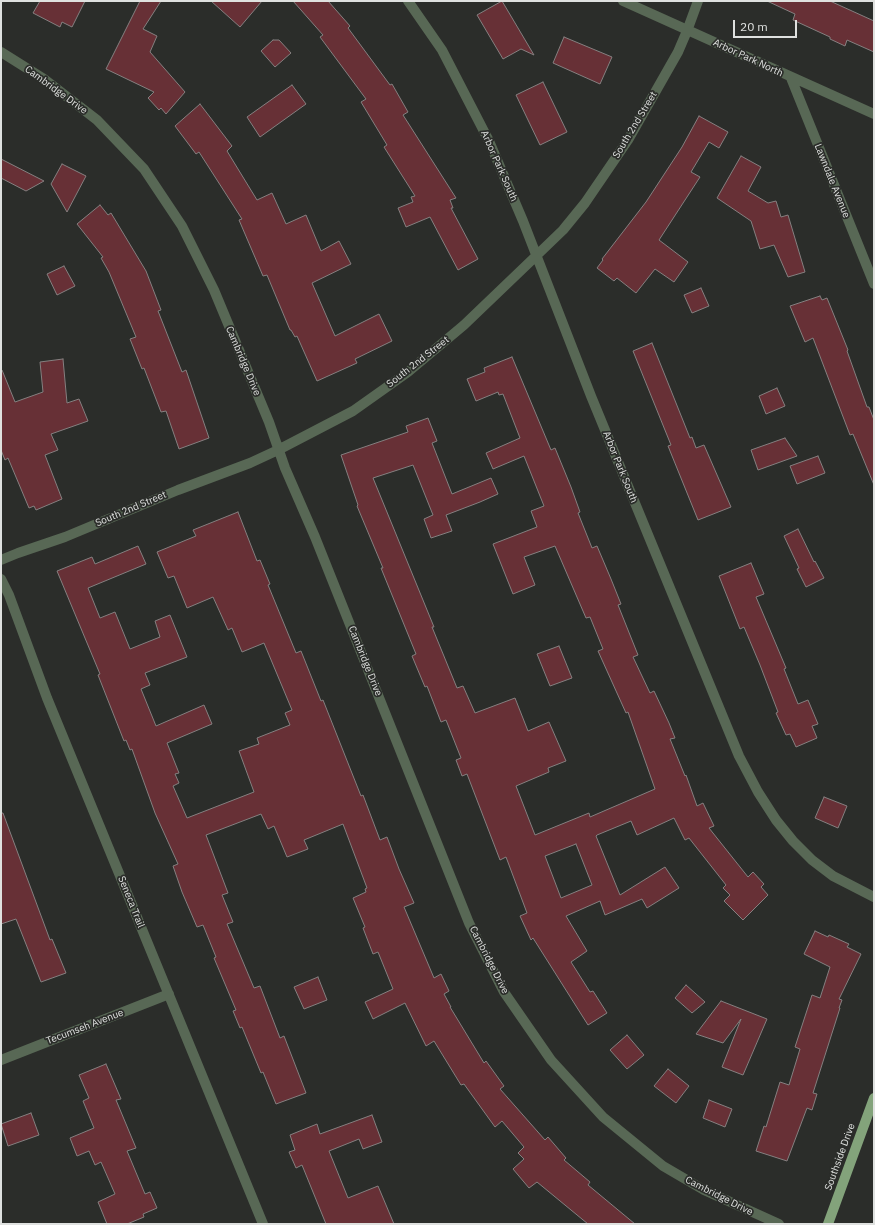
<!DOCTYPE html>
<html>
<head>
<meta charset="utf-8">
<style>
	body { margin:0 }
	#map { position:relative; width:875px; height:1225px; overflow:hidden; background:#2b2d2a; font-family:"IBM Plex Sans",sans-serif }
	canvas { display:block }
	.frame { position:absolute; inset:0; border:2px solid #dfe1df; pointer-events:none }
	.scale { position:absolute; left:733px; top:20px; width:64px; height:18px; box-sizing:border-box; border:2px solid #dfe1df; border-top:0; padding-left:5px; font-size:12px; line-height:14px; white-space:nowrap; color:#dfe1df; -webkit-text-stroke:3px #2b2d2a; paint-order:stroke }
</style>
</head>
<body>
<div id="map">
<canvas width="875" height="1225"></canvas>
<div class="frame"></div>
<div class="scale">20 m</div>
</div>
<script>
const g = document.querySelector('canvas').getContext('2d');
g.lineJoin = 'round';
function fill(path, color) { g.fillStyle = color; g.fill(path, 'evenodd'); }
const shape = rows => new Path2D(rows.map(r => 'M' + r).join(''));
function trace(path, color, width, dash) { g.strokeStyle = color; g.lineWidth = width; g.lineCap = dash ? 'butt' : 'round'; g.setLineDash(dash || []); g.stroke(path); }
function label(font, color, halo, rows, align = 'center') {
  g.font = font + ' "IBM Plex Sans",sans-serif'; g.lineWidth = 3.5; g.setLineDash([]); g.textBaseline = 'middle'; g.strokeStyle = halo; g.fillStyle = color; for (const [text, x, y, turn = 0] of rows) {
    g.save(); g.translate(x, y); g.rotate((+turn || 0) * Math.PI / 180); g.textAlign = isNaN(turn) ? turn : align; if (halo) g.strokeText(text, 0, 0); g.fillText(text, 0, 0); g.restore();
  }
}
const building = shape([
	[40,1,85,1,72,27,62,22,60,27,33,13,40,1],
	[140,1,161,1,143,29,157,36,150,52,185,92,166,114,161,108,159,110,148,98,154,92,106,69,140,1],
	[211,1,262,1,240,27,211,1],
	[293,1,328,1,350,26,348,28,390,85,392,84,408,112,403,115,456,198,450,200,453,208,451,208,478,259,458,270,430,217,406,227,398,208,413,202,411,197,415,196,384,147,387,145,361,102,366,99,320,37,323,35,293,1],
	[502,1,534,55,521,49,503,59,477,15,502,1],
	[767,1,830,1,874,21,874,52,847,40,845,46,830,39,830,37,793,20,795,14,767,1],
	[564,37,612,57,600,84,553,63,564,37],
	[273,40,279,40,291,53,275,67,261,51,273,40],
	[543,82,567,132,540,145,516,95,543,82],
	[292,85,306,104,260,137,247,117,292,85],
	[200,104,232,146,227,151,257,200,272,193,286,224,306,215,321,251,339,241,351,264,312,283,335,336,379,314,392,341,355,359,357,363,317,381,297,336,295,337,291,330,290,330,267,275,263,276,239,220,242,219,199,152,196,154,175,126,200,104],
	[699,116,728,132,719,148,709,142,691,172,700,177,659,240,688,262,674,282,655,269,636,293,617,278,614,281,597,268,603,260,602,259,646,202,682,147,699,116],
	[741,156,761,167,748,191,768,203,776,201,781,217,788,215,805,272,788,277,774,245,760,249,751,221,717,198,741,156],
	[1,159,44,181,26,191,1,178,1,159],
	[62,164,86,176,67,212,51,184,62,164],
	[100,205,108,215,111,213,146,271,161,310,158,311,182,372,186,370,209,438,179,449,166,411,161,412,144,368,142,369,130,339,136,337,109,272,101,258,103,257,77,224,100,205],
	[64,266,75,286,57,295,47,274,64,266],
	[701,288,709,306,692,313,684,295,701,288],
	[820,296,822,300,827,298,848,350,847,351,867,407,869,407,874,420,874,485,853,434,850,435,813,338,805,342,790,306,820,296],
	[652,343,690,438,692,437,696,448,704,445,731,507,698,520,668,446,671,445,633,351,652,343],
	[512,357,551,450,555,448,571,487,580,512,578,513,592,548,597,546,611,579,621,604,618,605,638,655,633,657,650,693,654,691,669,723,675,738,670,739,685,776,686,775,697,806,703,803,714,826,709,828,748,877,753,872,764,884,761,887,768,895,743,920,724,901,730,895,723,888,726,885,689,838,685,840,674,818,637,835,631,821,597,835,596,836,620,895,665,867,679,888,647,908,642,899,605,915,600,901,566,916,587,951,571,962,590,992,593,991,607,1013,588,1025,533,938,531,940,520,916,527,913,506,857,500,860,467,774,462,776,456,760,461,758,446,720,441,722,427,686,425,687,412,656,416,654,381,568,383,568,357,506,358,505,341,455,408,432,406,426,428,418,437,441,432,443,452,494,491,478,498,494,480,502,446,515,452,531,431,538,424,519,433,515,413,465,373,478,434,627,432,627,457,688,463,686,475,713,515,698,528,731,549,722,566,761,548,768,549,772,516,786,535,835,589,813,590,817,655,789,628,712,626,713,598,651,603,649,590,617,586,618,555,546,524,557,535,585,513,594,493,544,537,527,531,511,544,506,524,456,493,469,486,453,520,438,503,394,499,395,498,392,476,401,467,379,485,372,484,368,512,357],
	[576,844,592,885,561,898,545,856,576,844],
	[63,359,67,403,79,399,88,421,51,434,58,450,45,455,62,499,36,510,34,506,29,508,8,458,5,460,1,450,1,370,2,370,15,402,43,392,40,362,63,359],
	[777,388,785,406,766,414,759,396,777,388],
	[785,438,797,456,758,470,751,450,785,438],
	[818,456,825,473,797,484,790,466,818,456],
	[238,512,257,561,260,560,270,584,268,585,296,653,301,651,321,701,323,700,361,796,363,795,380,840,387,837,399,869,414,903,404,907,434,978,441,974,449,991,444,994,451,1007,450,1007,484,1063,486,1061,504,1086,500,1089,545,1140,548,1137,566,1158,564,1160,590,1182,588,1185,635,1224,588,1224,537,1182,529,1188,513,1169,524,1159,518,1153,524,1147,502,1121,495,1127,464,1084,461,1085,434,1041,426,1046,405,1003,373,1019,365,1002,393,989,378,952,373,954,363,928,365,927,353,898,366,892,365,889,367,888,343,824,304,840,308,849,287,857,274,826,268,829,261,814,206,835,228,893,222,895,233,922,227,924,254,988,260,986,280,1038,284,1036,306,1093,276,1104,263,1072,261,1073,242,1027,240,1028,233,1011,236,1010,214,958,216,957,203,925,197,927,182,892,173,866,178,864,155,813,132,749,130,750,126,740,124,741,98,675,100,674,57,571,92,557,95,564,138,546,146,564,88,588,100,618,115,612,130,649,160,637,155,621,170,615,187,657,145,673,150,685,141,689,156,726,204,705,212,724,167,743,179,773,175,774,179,783,173,786,187,818,254,792,239,751,259,744,257,738,290,725,285,713,292,710,264,643,242,652,232,628,228,630,213,597,187,608,174,576,168,578,157,552,196,536,193,530,238,512],
	[798,529,814,562,815,561,824,578,806,587,797,569,799,568,784,536,798,529],
	[751,563,764,594,756,597,786,668,784,669,798,704,808,700,818,724,812,726,817,738,796,747,790,734,786,735,776,713,778,712,760,665,744,627,740,629,719,576,751,563],
	[559,646,572,678,550,686,537,654,559,646],
	[824,797,847,806,838,828,815,818,824,797],
	[1,813,3,813,50,940,52,939,66,973,41,982,16,919,1,924,1,813],
	[815,931,828,937,829,935,849,944,847,947,861,954,839,999,842,1000,839,1008,840,1008,813,1093,817,1094,812,1110,807,1108,787,1161,756,1151,764,1126,766,1127,780,1082,789,1085,800,1049,795,1047,812,995,820,998,830,967,804,954,815,931],
	[318,977,327,1000,304,1009,294,987,318,977],
	[686,985,705,1002,692,1013,675,998,686,985],
	[721,1001,767,1019,743,1075,722,1067,741,1019,723,1043,696,1034,721,1001],
	[627,1035,644,1055,627,1069,610,1050,627,1035],
	[106,1064,121,1099,116,1100,136,1148,127,1151,145,1194,150,1192,157,1208,143,1214,144,1217,127,1224,107,1224,98,1202,115,1194,101,1162,95,1165,89,1151,77,1156,70,1138,94,1128,83,1101,89,1098,79,1075,106,1064],
	[668,1069,689,1086,676,1103,654,1086,668,1069],
	[709,1100,732,1109,725,1127,703,1118,709,1100],
	[31,1113,39,1135,8,1146,1,1124,31,1113],
	[372,1115,382,1142,363,1149,359,1139,329,1151,348,1198,378,1186,394,1224,326,1224,302,1165,296,1168,289,1152,295,1150,290,1135,317,1124,320,1134,372,1115]
]);
fill(building, '#673036');
trace(building, '#858080', 1);
trace(shape([
	[408,1,442,50,489,141,523,221,591,396,739,756,758,792,776,820,793,841,812,860,833,876,874,897],
	[623,1,874,114],
	[1,52,44,79,97,120,144,169,182,226,214,290,269,422,285,468,315,537,469,923,504,992,551,1060,603,1117,663,1166,704,1190,779,1224],
	[791,78,874,284],
	[1,560,18,553,65,537,178,490,250,463,278,450,353,411,408,372,464,325,536,256,563,230,585,203,628,140,678,52,687,31,698,1],
	[1,579,9,595,47,698,263,1224],
	[1,1060,169,994]
]), '#586855', 10);
trace(shape([
	[828,1224,874,1098]
]), '#83a37b', 10);
label('10px', '#dfe1df', '#2b2d2a', [
	["Arbor Park North",748,58,25],
	["Cambridge Drive",56,90,36],
	["South 2nd Street",635,125,-59],
	["Arbor Park South",499,166,66],
	["Lawndale Avenue",832,181,68],
	["Cambridge Drive",243,361,67],
	["South 2nd Street",418,362,-38],
	["Arbor Park South",620,467,68],
	["South 2nd Street",131,509,-23],
	["Cambridge Drive",365,661,68],
	["Seneca Trail",131,902,68],
	["Cambridge Drive",489,960,63],
	["Tecumseh Avenue",85,1027,-21],
	["Southside Drive",840,1157,-70],
	["Cambridge Drive",719,1196,27]
]);
</script>
</body>
</html>
